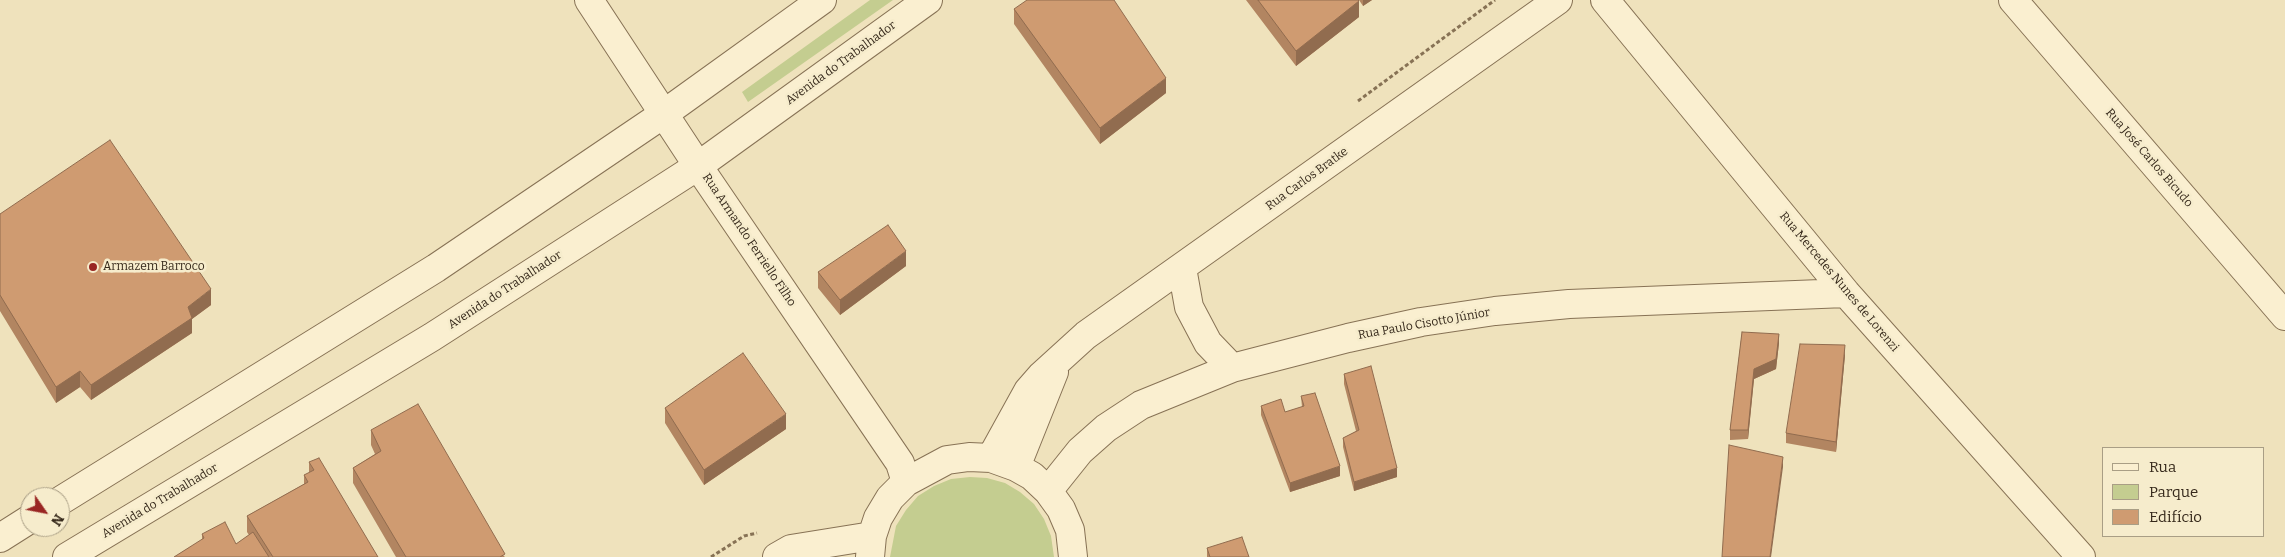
<!DOCTYPE html>
<html>
<head>
<meta charset="utf-8">
<style>
	body { margin:0 }
	#map { position:relative; width:2285px; height:557px; overflow:hidden; background:#efe2bc; font-family:Bitter,serif }
	canvas { display:block }
	.legend { position:absolute; left:2102px; top:447px; width:162px; height:90px; box-sizing:border-box; background:#f6eccc; border:1px solid #a99e85; margin:0; padding:6px 9px; list-style:none; font-size:15px; color:#36291b }
	.legend li { display:flex; align-items:center; gap:10px; height:25px }
	.legend b { width:25px; border:1px solid #a99e85 }
	.north { position:absolute; left:20px; top:487px; width:50px; height:50px; box-sizing:border-box; background:#f6eccc; border:1px solid #a99e85; border-radius:50%; rotate:123deg; font-size:14px; font-weight:700; line-height:20px; text-align:center; color:#36291b }
	.north::after { content:''; display:block; margin:auto; width:18px; height:22px; background:#992623; clip-path:polygon(50% 0,100% 100%,50% 72%,0 100%) }
</style>
</head>
<body>
<div id="map">
<canvas width="2285" height="557"></canvas>
<ul class="legend">
<li><b style="height:6px;background:#faefd0"></b>Rua</li>
<li><b style="height:14px;background:#c4cd90"></b>Parque</li>
<li><b style="height:14px;background:#cf9b71"></b>Edifício</li>
</ul>
<div class="north">N</div>
</div>
<script>
const g = document.querySelector('canvas').getContext('2d');
g.lineJoin = 'round';
function fill(path, color) { g.fillStyle = color; g.fill(path, 'evenodd'); }
const shape = rows => new Path2D(rows.map(r => 'M' + r).join(''));
function trace(path, color, width, dash) { g.strokeStyle = color; g.lineWidth = width; g.lineCap = dash ? 'butt' : 'round'; g.setLineDash(dash || []); g.stroke(path); }
function label(font, color, halo, rows, align = 'center') {
  g.font = font + ' Bitter,serif'; g.lineWidth = 5; g.setLineDash([]); g.textBaseline = 'middle'; g.strokeStyle = halo; g.fillStyle = color; for (const [text, x, y, turn = 0] of rows) {
    g.save(); g.translate(x, y); g.rotate((+turn || 0) * Math.PI / 180); g.textAlign = isNaN(turn) ? turn : align; if (halo) g.strokeText(text, 0, 0); g.fillText(text, 0, 0); g.restore();
  }
}
fill(shape([
	[870,0,893,0,748,102,742,92],
	[970,477,987,478,1005,483,1020,492,1034,504,1044,519,1051,536,1054,557,890,557,896,526,906,510,918,496,934,486,951,479]
]), '#c4cd90');
const minor = shape([
	[589,0,698,166,900,463,906,482],
	[1605,0,1846,293,2081,557],
	[2013,0,2285,316],
	[1182,268,1189,307,1208,343,1232,368],
	[991,458,1028,391,1042,375,1086,335,1558,0],
	[1016,467,1054,372],
	[1048,491,1080,451,1106,428,1141,405,1232,368,1348,338,1421,322,1495,311,1569,304,1846,293],
	[777,557,791,549,872,536],
	[870,557,872,536,878,518,890,498,906,482,947,460,969,457,991,458,1016,467,1032,476,1048,491,1061,509,1070,530,1073,557]
]);
const tertiary = shape([
	[60,501,436,268,665,113,822,0],
	[0,538,30,519],
	[67,557,432,337,698,166,928,0]
]);
trace(minor, '#877255', 30);
trace(tertiary, '#877255', 30);
trace(shape([
	[1358,101,1495,0],
	[711,557,744,536,757,533]
]), '#877255', 3, [4, 2.5]);
trace(minor, '#faefd0', 28);
trace(tertiary, '#faefd0', 28);
fill(shape([
	[1246,0,1358,0,1359,17,1296,66],
	[1359,0,1372,0,1363,6],
	[1014,9,1166,93,1100,144,1014,24],
	[0,214,211,305,192,319,192,333,91,400,80,387,56,403,0,311],
	[906,266,840,315,818,288,818,272],
	[1742,332,1779,343,1776,369,1754,379,1748,439,1730,440,1730,430],
	[1845,355,1836,452,1786,443,1786,433],
	[1344,374,1397,477,1354,491,1343,447,1343,438,1356,431,1344,384],
	[1301,396,1340,476,1290,492,1261,415,1261,406,1285,412,1302,407],
	[665,408,786,429,704,485,665,423],
	[371,430,505,557,396,557,353,483,353,468,375,454,371,445],
	[309,462,378,557,174,557,202,540,202,534,236,544,249,535,247,532,247,516,304,484,304,475,309,473],
	[1207,548,1249,557,1207,557]
]), '#b28561');
fill(shape([
	[1363,0,1372,0,1363,6],
	[1359,1,1359,17,1296,66,1296,51],
	[1166,78,1166,93,1100,144,1100,128],
	[906,251,906,266,840,315,840,300],
	[211,289,211,305,192,319,192,333,91,400,91,385,188,307],
	[1779,334,1779,343,1776,369,1754,379,1748,439,1748,430,1754,369],
	[1845,345,1845,355,1836,452,1836,442],
	[80,371,80,387,56,403,56,387],
	[786,414,786,429,704,485,704,470],
	[1783,457,1783,467,1771,557,1770,557],
	[1340,466,1340,476,1290,492,1290,483],
	[1397,468,1397,477,1354,491,1354,482]
]), '#916c4f');
const building = shape([
	[1027,0,1114,0,1166,78,1100,128,1014,9,1027,0],
	[1258,0,1358,0,1359,1,1296,51,1258,0],
	[110,140,211,289,188,307,192,318,91,385,80,371,56,387,0,295,0,214,110,140],
	[888,225,906,251,840,300,818,272,888,225],
	[1742,332,1779,334,1776,359,1754,369,1748,430,1730,430,1742,332],
	[1800,344,1845,345,1836,442,1786,433,1800,344],
	[743,353,786,414,704,470,665,408,743,353],
	[1371,366,1397,468,1354,482,1343,438,1359,430,1344,374,1371,366],
	[1315,393,1340,466,1290,483,1261,406,1281,399,1285,412,1304,406,1301,396,1315,393],
	[418,404,505,554,500,557,406,557,353,468,381,451,371,430,418,404],
	[1729,445,1783,457,1770,557,1722,557,1729,445],
	[319,458,378,557,273,557,247,516,308,482,304,475,314,470,309,462,319,458],
	[225,522,236,544,253,532,269,557,174,557,204,538,202,534,225,522],
	[1242,537,1249,557,1210,557,1207,548,1242,537]
]);
fill(building, '#cf9b71');
trace(building, '#916c4f', 1);
for (const [x, y, r, color] of [
	[93,267,5,"#992623"]
]) { const dot = new Path2D(); dot.arc(x, y, r, 0, 2 * Math.PI); g.fillStyle = color; g.fill(dot); trace(dot, '#f6eccc', 2); }
label('12px', '#36291b', '#f6eccc', [
	["Avenida do Trabalhador",841,63,-36],
	["Rua José Carlos Bicudo",2149,158,49],
	["Rua Carlos Bratke",1307,179,-36],
	["Rua Armando Ferriello Filho",749,240,56],
	["Rua Mercedes Nunes de Lorenzi",1839,282,50],
	["Avenida do Trabalhador",505,290,-33],
	["Rua Paulo Cisotto Júnior",1424,324,-10],
	["Avenida do Trabalhador",160,501,-31]
]);
label('12px', '#36291b', '#f6eccc', [
	["Armazem Barroco",103,267]
], 'left');
</script>
</body>
</html>
